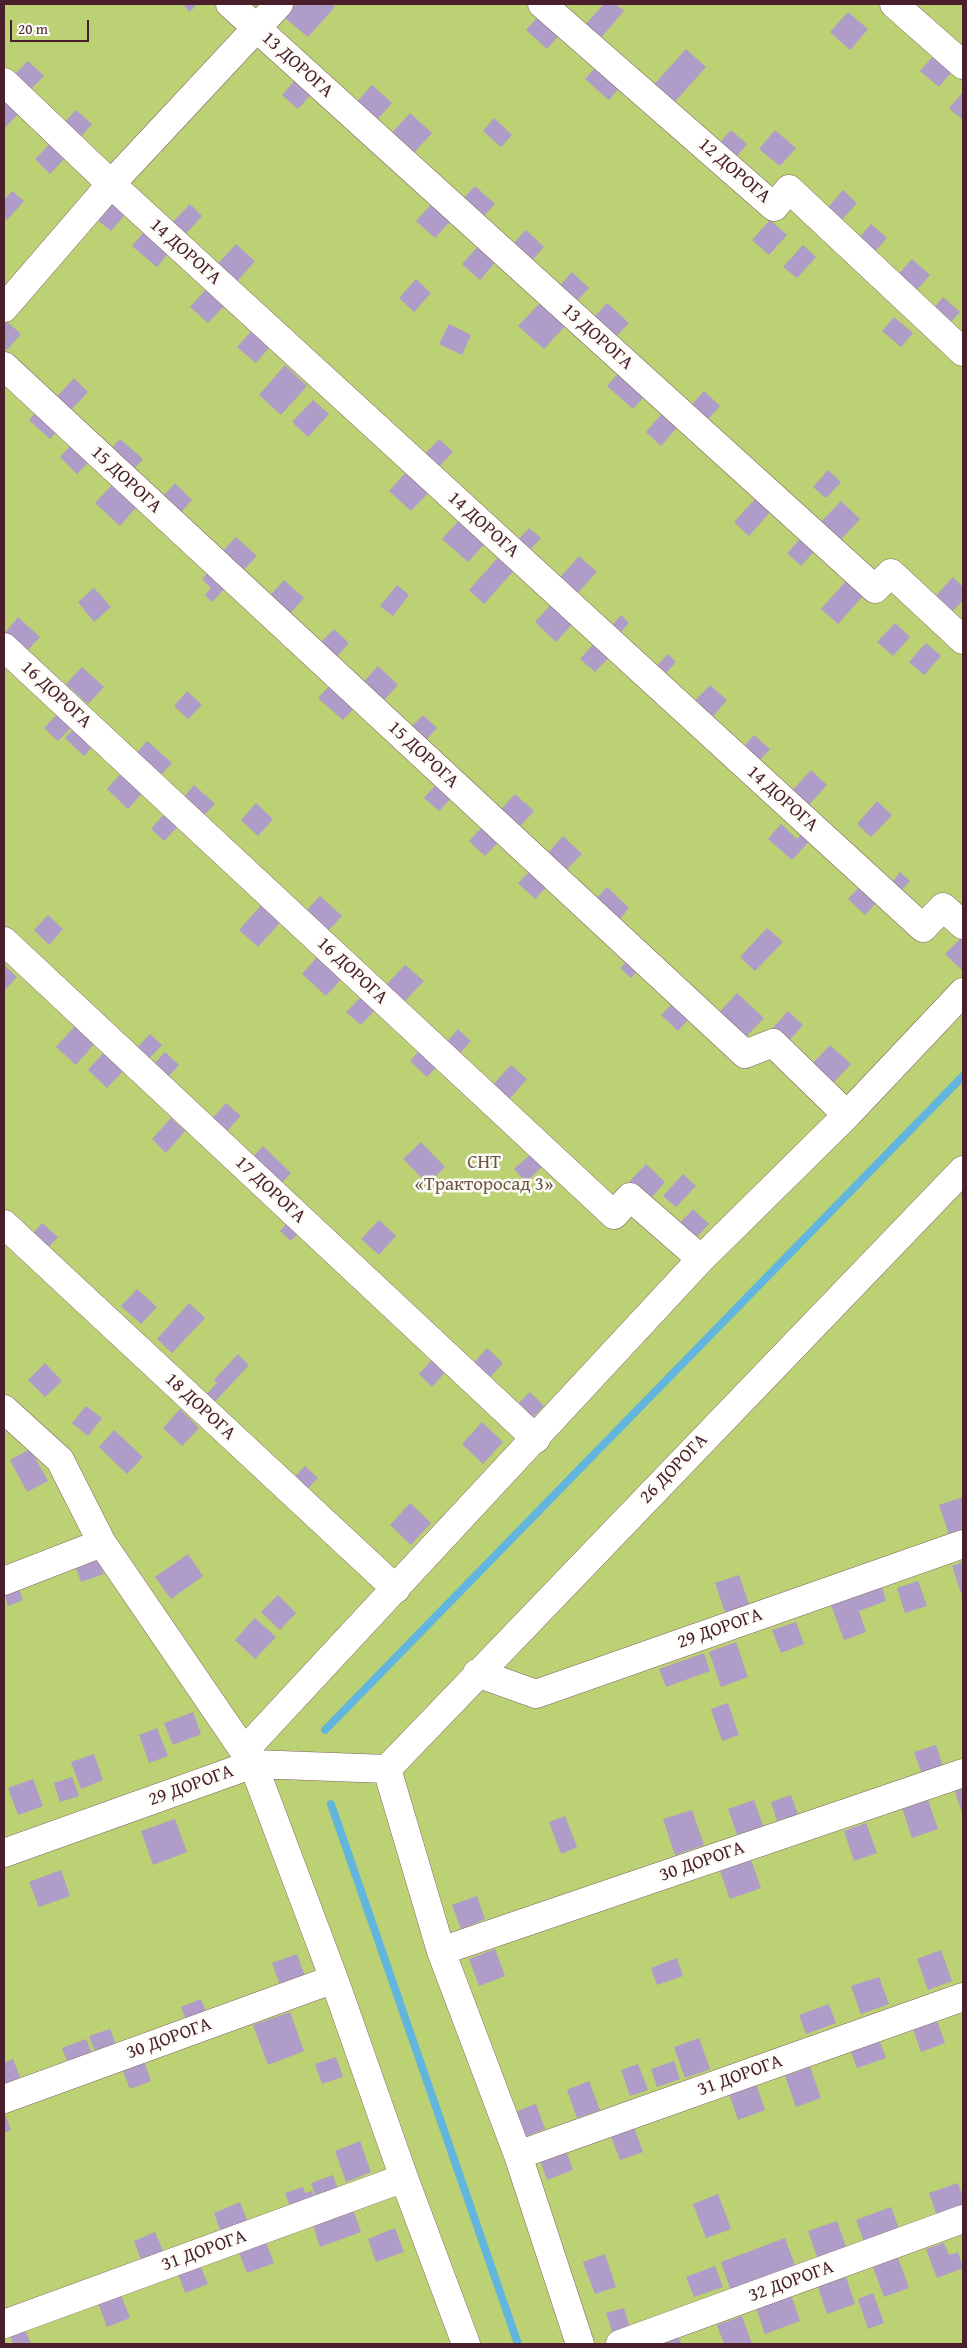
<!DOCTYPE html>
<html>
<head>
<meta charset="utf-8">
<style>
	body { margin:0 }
	#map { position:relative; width:967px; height:2348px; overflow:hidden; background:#eee5c8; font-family:"Gentium Book Plus",serif }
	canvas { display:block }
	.frame { position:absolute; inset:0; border:5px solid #4a1f2b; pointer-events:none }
	.scale { position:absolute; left:10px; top:20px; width:79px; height:22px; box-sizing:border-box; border:2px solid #4a1f2b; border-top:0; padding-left:6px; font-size:15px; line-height:18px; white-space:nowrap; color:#4a1f2b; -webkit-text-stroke:4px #fdfcf7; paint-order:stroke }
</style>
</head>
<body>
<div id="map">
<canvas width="967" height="2348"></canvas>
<div class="frame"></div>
<div class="scale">20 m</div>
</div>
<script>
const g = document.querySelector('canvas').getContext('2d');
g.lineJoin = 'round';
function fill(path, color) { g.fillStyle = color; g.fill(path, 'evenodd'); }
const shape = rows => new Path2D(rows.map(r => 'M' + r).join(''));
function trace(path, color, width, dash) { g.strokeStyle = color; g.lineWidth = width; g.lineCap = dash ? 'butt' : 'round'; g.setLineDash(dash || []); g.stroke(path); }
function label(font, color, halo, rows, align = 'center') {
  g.font = font + ' "Gentium Book Plus",serif'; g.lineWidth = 5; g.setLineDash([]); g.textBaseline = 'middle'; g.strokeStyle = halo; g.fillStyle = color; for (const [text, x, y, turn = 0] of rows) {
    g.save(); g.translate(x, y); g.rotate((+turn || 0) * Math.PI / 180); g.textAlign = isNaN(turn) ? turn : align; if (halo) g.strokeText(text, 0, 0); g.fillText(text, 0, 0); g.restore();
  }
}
fill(shape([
	[4,4,963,4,963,2344,4,2344]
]), '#bcd074');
trace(shape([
	[325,1730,963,1076],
	[331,1804,518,2344]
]), '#62b6de', 8);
fill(shape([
	[182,4,197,4,190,12],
	[296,4,331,4,335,7,308,37,284,17],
	[604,4,616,4,624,11,599,40,584,26],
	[543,11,564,30,547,49,526,30],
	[848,12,868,29,850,50,830,32],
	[686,49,706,67,672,105,652,87],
	[936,53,955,68,939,87,920,71],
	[28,61,44,76,27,93,11,78],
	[601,61,625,81,609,100,585,79],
	[299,76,315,90,298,109,282,95],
	[372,85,392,103,375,122,355,104],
	[963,92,963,120,949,108],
	[4,101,18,114,4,129],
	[76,110,92,124,78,140,62,125],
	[410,113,432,133,412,155,390,135],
	[494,118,512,135,501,147,483,131],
	[731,130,747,144,733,161,716,147],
	[775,130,796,148,780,166,759,149],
	[51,143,66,157,50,174,35,159],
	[475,186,495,204,480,220,460,202],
	[843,190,857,203,839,223,825,211],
	[12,191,24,201,7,220,4,218,4,200],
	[115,195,130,209,111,231,95,218],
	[436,199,455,216,435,238,416,221],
	[190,204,202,216,184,236,171,224],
	[770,220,787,235,769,255,752,240],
	[871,224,887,238,872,255,856,241],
	[147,228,172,249,157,267,132,246],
	[526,230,544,247,530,263,511,246],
	[481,243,498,259,480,280,462,264],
	[236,244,255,261,233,286,214,268],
	[803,245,816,257,797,278,783,267],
	[912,259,930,275,915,292,897,276],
	[572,272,589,288,575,303,558,288],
	[416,279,431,293,414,312,399,298],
	[207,288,226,304,208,323,190,307],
	[943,297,960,312,947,326,931,311],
	[541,302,566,325,544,349,518,326],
	[607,303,629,323,610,343,588,324],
	[894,317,913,333,901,347,882,331],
	[6,321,21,334,7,350,4,348,4,324],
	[449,324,471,335,462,355,439,344],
	[256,326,274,342,256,363,237,347],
	[285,365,307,386,281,415,259,395],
	[623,368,649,391,633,409,607,386],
	[74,378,88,392,69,412,55,399],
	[704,391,720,406,703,425,686,411],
	[313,400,329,414,308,437,292,422],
	[40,408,60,428,50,439,29,420],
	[665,410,680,424,661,446,646,432],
	[120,439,143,459,130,473,108,452],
	[439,439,453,452,436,470,422,457],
	[75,441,93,458,77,474,60,457],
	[408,470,431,490,411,511,389,491],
	[828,470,841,482,826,498,813,487],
	[115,482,139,504,120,526,95,503],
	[175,483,192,500,174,520,157,503],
	[757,497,772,510,749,536,734,522],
	[841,501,860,519,836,545,816,527],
	[462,517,488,540,468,562,442,539],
	[529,528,541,538,529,551,517,541],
	[236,537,257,556,239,575,218,556],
	[802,537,816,549,801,566,787,553],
	[503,552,518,566,484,604,469,590],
	[579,556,597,572,573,598,556,582],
	[211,569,228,585,212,602,205,595,211,588,202,579],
	[953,577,963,587,963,600,950,614,933,599],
	[284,580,304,598,286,618,266,600],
	[847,580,864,595,838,624,821,609],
	[397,585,409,595,393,616,380,606],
	[94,588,111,607,94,622,78,602],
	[555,600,576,620,556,642,535,622],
	[621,615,629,623,617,636,609,629],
	[18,617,40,637,25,653,4,634],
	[895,623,910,637,893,656,877,642],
	[334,629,349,643,334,660,318,645],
	[596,641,611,655,595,672,580,659],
	[926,643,941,656,924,675,909,662],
	[668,654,676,662,662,677,654,669],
	[378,666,398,685,379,705,359,687],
	[82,667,104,687,88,704,66,684],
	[333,682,357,705,343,720,318,698],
	[710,685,727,700,708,722,690,706],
	[187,691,202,705,188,719,174,706],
	[60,711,74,724,58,741,44,728],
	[423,715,437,728,422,744,408,730],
	[78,724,97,741,84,756,65,738],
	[754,735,770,749,755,766,739,752],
	[147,741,172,763,158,778,134,756],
	[124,770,145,790,128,809,107,789],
	[811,770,827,785,807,807,791,792],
	[439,781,454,795,439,811,424,798],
	[194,785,215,804,202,817,182,799],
	[515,794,534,811,515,832,496,815],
	[877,801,892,815,871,837,857,824],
	[256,803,273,819,258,836,241,820],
	[167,811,181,823,164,841,151,829],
	[487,822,503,837,485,856,469,841],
	[781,824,797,839,804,831,812,838,792,860,768,839],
	[563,836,582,854,563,873,545,856],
	[534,867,551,882,535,899,518,883],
	[900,872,910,881,899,893,890,885],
	[864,882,881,897,865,915,848,899],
	[607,887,629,908,618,921,595,900],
	[320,896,342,916,327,932,305,912],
	[266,900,285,917,258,947,239,930],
	[48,915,63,929,49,945,34,930],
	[767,928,783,942,755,971,740,957],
	[963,936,963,971,945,954],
	[321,953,345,975,326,996,302,974],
	[631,957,641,966,631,978,620,968],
	[4,965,17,977,4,991],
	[405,965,424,981,402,1004,384,987],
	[737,993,764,1018,741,1042,715,1017],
	[364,994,378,1007,361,1025,346,1012],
	[677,999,693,1014,678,1031,661,1015],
	[788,1011,803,1025,786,1044,771,1030],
	[76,1025,95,1043,76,1065,56,1047],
	[458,1029,471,1041,457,1057,444,1045],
	[150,1034,162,1045,145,1063,133,1052],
	[830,1045,851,1064,833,1083,812,1064],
	[422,1048,439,1064,427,1077,410,1061],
	[107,1049,127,1067,107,1088,88,1070],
	[165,1052,179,1065,168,1077,154,1064],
	[511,1065,527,1079,504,1105,488,1090],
	[226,1103,241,1116,225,1133,211,1120],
	[171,1118,185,1131,166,1153,152,1139],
	[421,1142,445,1167,428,1184,403,1159],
	[263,1146,291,1173,278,1187,249,1161],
	[533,1152,545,1164,526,1182,514,1169],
	[646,1164,665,1182,649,1200,629,1182],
	[683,1174,696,1186,676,1207,663,1196],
	[693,1209,709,1224,692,1242,676,1227],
	[290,1220,301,1230,291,1241,280,1231],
	[379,1220,396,1236,379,1255,361,1239],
	[42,1223,58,1237,44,1252,29,1238],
	[137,1289,157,1307,141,1324,121,1306],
	[189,1303,205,1318,172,1353,157,1339],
	[487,1348,503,1363,485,1383,469,1368],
	[238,1354,249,1365,210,1407,202,1399,217,1383,214,1380],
	[436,1356,449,1368,432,1387,419,1374],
	[45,1363,62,1381,45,1397,28,1380],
	[530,1392,544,1406,528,1422,514,1408],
	[86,1406,102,1418,88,1436,72,1423],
	[180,1409,199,1428,182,1446,163,1428],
	[482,1422,503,1442,483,1464,462,1444],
	[114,1430,143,1457,127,1474,99,1447],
	[30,1449,48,1481,27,1492,10,1460],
	[305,1466,318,1478,303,1494,290,1482],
	[963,1497,963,1539,952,1543,939,1505],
	[410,1503,431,1523,411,1545,390,1525],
	[188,1554,203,1576,171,1599,155,1577],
	[97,1556,104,1574,81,1582,75,1565],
	[963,1562,963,1592,961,1593,952,1566],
	[739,1575,750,1607,726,1615,715,1583],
	[918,1581,927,1606,905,1613,897,1588],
	[18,1586,23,1600,8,1606,4,1591],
	[882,1587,886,1601,859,1611,866,1632,844,1640,831,1605],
	[278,1595,296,1613,280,1630,261,1612],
	[255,1618,276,1637,255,1659,235,1640],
	[796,1622,804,1644,781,1653,772,1630],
	[736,1642,748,1677,721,1687,709,1652],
	[704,1653,710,1671,666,1687,659,1669],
	[728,1703,739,1735,722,1741,711,1709],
	[193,1712,201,1734,173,1745,164,1723],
	[157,1728,168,1756,149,1763,139,1735],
	[936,1745,943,1767,922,1774,914,1752],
	[94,1754,103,1780,81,1789,71,1762],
	[72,1777,79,1796,60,1802,54,1783],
	[33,1779,43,1806,18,1815,8,1788],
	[963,1786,963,1816,954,1789],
	[791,1795,798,1814,777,1821,771,1802],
	[754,1800,764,1828,738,1837,728,1809],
	[928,1800,938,1829,912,1838,902,1808],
	[692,1810,704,1845,675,1855,663,1819],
	[565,1816,577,1847,561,1854,549,1822],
	[175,1819,187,1852,153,1865,141,1831],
	[866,1823,877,1853,854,1861,844,1831],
	[751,1860,761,1888,730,1899,720,1871],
	[61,1870,70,1896,39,1907,29,1882],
	[477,1896,485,1919,461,1929,452,1905],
	[495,1949,505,1976,479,1986,469,1959],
	[941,1950,952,1981,928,1990,917,1959],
	[297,1954,307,1982,282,1991,272,1963],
	[677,1958,683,1976,657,1985,651,1968],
	[879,1977,889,2004,861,2014,851,1986],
	[201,1999,209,2019,188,2026,181,2007],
	[829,2004,836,2023,806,2034,799,2015],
	[290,2012,304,2051,268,2065,253,2025],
	[936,2018,945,2043,921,2052,912,2026],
	[110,2029,117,2048,97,2056,89,2036],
	[877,2034,886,2058,857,2068,848,2044],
	[699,2038,710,2069,685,2078,674,2047],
	[86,2039,93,2057,69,2066,62,2048],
	[336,2057,343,2077,322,2084,315,2064],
	[143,2058,151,2081,130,2089,121,2066],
	[13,2059,21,2080,4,2086,4,2063],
	[674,2061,680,2079,657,2087,651,2069],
	[638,2064,648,2090,630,2096,621,2070],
	[810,2067,821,2098,796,2107,785,2076],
	[589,2081,600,2110,577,2118,567,2090],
	[755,2081,765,2110,738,2120,728,2091],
	[536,2104,545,2129,521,2138,512,2113],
	[4,2112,11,2130,4,2133],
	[633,2125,643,2152,620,2160,610,2134],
	[360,2141,371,2172,346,2182,335,2151],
	[565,2148,573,2170,547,2180,539,2157],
	[333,2175,339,2192,317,2201,311,2183],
	[958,2183,963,2198,963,2207,937,2216,929,2193],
	[303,2187,305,2193,312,2191,316,2203,292,2212,285,2193],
	[718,2194,731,2229,706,2238,693,2204],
	[240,2202,249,2225,222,2235,214,2213],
	[352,2207,361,2232,320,2247,312,2222],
	[891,2207,899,2229,864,2241,856,2220],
	[837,2221,848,2252,819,2262,808,2231],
	[395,2228,404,2252,376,2262,368,2239],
	[155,2232,165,2256,143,2265,134,2241],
	[785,2238,796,2268,731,2291,721,2262],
	[265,2240,274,2263,247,2273,238,2250],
	[944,2243,949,2255,958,2252,963,2268,937,2278,926,2249],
	[605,2254,616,2287,595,2294,583,2262],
	[898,2258,909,2288,884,2297,873,2267],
	[199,2263,208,2284,185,2293,177,2271],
	[715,2266,723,2287,694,2297,686,2277],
	[846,2277,855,2304,827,2314,818,2287],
	[119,2290,130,2318,107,2327,96,2298],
	[873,2293,884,2323,868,2329,858,2299],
	[791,2295,800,2321,765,2334,756,2308],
	[624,2308,630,2328,613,2334,606,2313],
	[742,2316,752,2344,724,2344,717,2325],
	[24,2327,31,2344,13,2344,9,2332],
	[678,2337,681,2344,658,2344]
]), '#af9cc8');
const street = shape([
	[230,4,875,589,891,573,963,640],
	[542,4,774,207,789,189,963,352],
	[894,4,963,65],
	[4,82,111,184,923,928,943,907,963,925],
	[4,308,111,184,279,4],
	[4,366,745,1054,773,1043,847,1115],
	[4,647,614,1215,630,1197,701,1259],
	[4,941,536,1439],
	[4,1224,396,1589],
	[4,1409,60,1460,102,1543,244,1751],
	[4,1581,102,1543],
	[477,1673,536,1694,963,1544],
	[387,1769,963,1170],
	[387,1769,441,1951,518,2155,580,2344],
	[4,1853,253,1764,387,1769],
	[441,1951,963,1773],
	[4,2099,334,1979],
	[518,2155,963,1997],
	[4,2324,404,2178],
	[466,2344,404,2178,334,1979,253,1764,244,1751,701,1259,847,1115,963,992],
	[620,2344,963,2219]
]);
trace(street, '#836462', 29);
trace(street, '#fff', 28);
label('19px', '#4a1f2b', '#fdfcf7', [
	["13 ДОРОГА",297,65,42],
	["12 ДОРОГА",734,171,41],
	["14 ДОРОГА",185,252,42],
	["13 ДОРОГА",597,337,42],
	["15 ДОРОГА",126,480,43],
	["14 ДОРОГА",483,525,42],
	["16 ДОРОГА",56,695,43],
	["15 ДОРОГА",423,755,43],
	["14 ДОРОГА",782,799,42],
	["16 ДОРОГА",352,971,43],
	["17 ДОРОГА",270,1190,43],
	["18 ДОРОГА",200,1407,43],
	["26 ДОРОГА",674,1469,-46],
	["29 ДОРОГА",720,1629,-19],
	["29 ДОРОГА",191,1786,-20],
	["30 ДОРОГА",702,1862,-19],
	["30 ДОРОГА",169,2039,-20],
	["31 ДОРОГА",740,2076,-20],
	["31 ДОРОГА",204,2251,-20],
	["32 ДОРОГА",791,2282,-20]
]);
label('19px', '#6c5441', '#fdfcf7', [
	["СНТ",484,1163],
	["«Тракторосад 3»",484,1185]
]);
</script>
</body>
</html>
